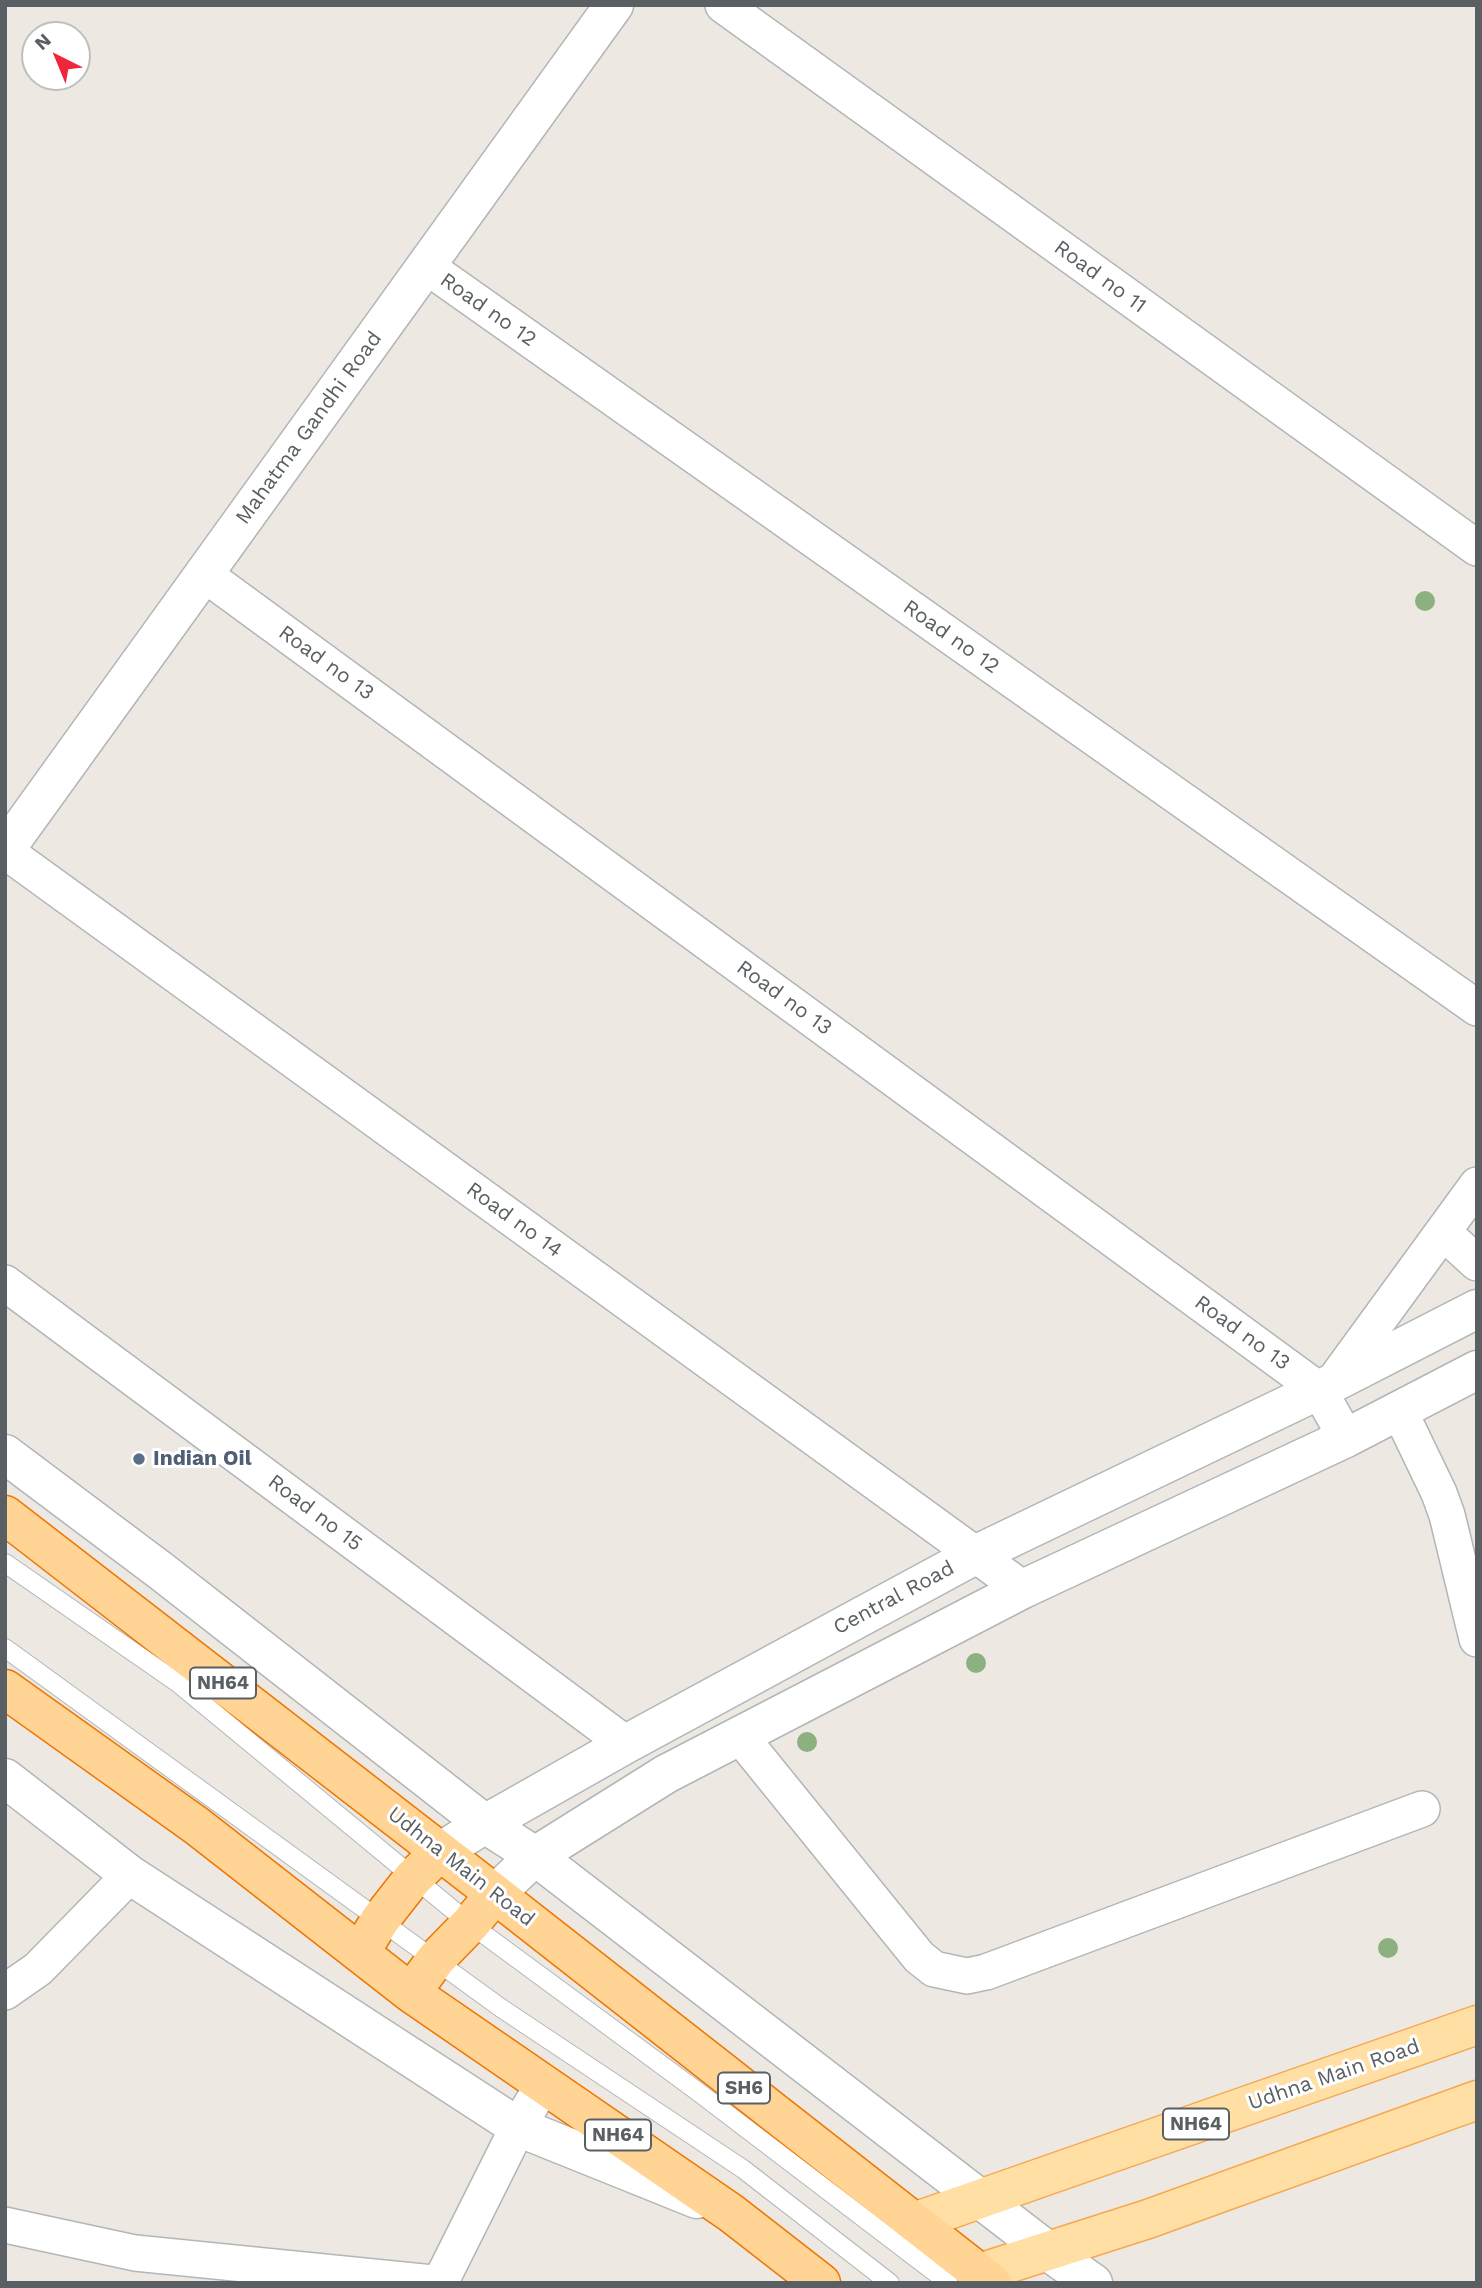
<!DOCTYPE html>
<html>
<head>
<meta charset="utf-8">
<style>
	body { margin:0 }
	#map { position:relative; width:1482px; height:2288px; overflow:hidden; background:#ede8e1; font-family:"Work Sans",sans-serif }
	canvas { display:block }
	.frame { position:absolute; inset:0; border:7px solid #595f62; pointer-events:none }
	.north { position:absolute; left:21px; top:21px; width:70px; height:70px; box-sizing:border-box; background:#fff; border:2px solid #bdbfc0; border-radius:50%; rotate:317deg; font-size:19px; font-weight:700; line-height:28px; text-align:center; color:#595f62 }
	.north::after { content:''; display:block; margin:auto; width:24px; height:32px; background:#ef253c; clip-path:polygon(50% 0,100% 100%,50% 72%,0 100%) }
</style>
</head>
<body>
<div id="map">
<canvas width="1482" height="2288"></canvas>
<div class="frame"></div>
<div class="north">N</div>
</div>
<script>
const g = document.querySelector('canvas').getContext('2d');
g.lineJoin = 'round';
const shape = rows => new Path2D(rows.map(r => 'M' + r).join(''));
function trace(path, color, width, dash) { g.strokeStyle = color; g.lineWidth = width; g.lineCap = dash ? 'butt' : 'round'; g.setLineDash(dash || []); g.stroke(path); }
function label(font, color, halo, rows, align = 'center') {
  g.font = font + ' "Work Sans",sans-serif'; g.lineWidth = 6; g.setLineDash([]); g.textBaseline = 'middle'; g.strokeStyle = halo; g.fillStyle = color; for (const [text, x, y, turn = 0] of rows) {
    g.save(); g.translate(x, y); g.rotate((+turn || 0) * Math.PI / 180); g.textAlign = isNaN(turn) ? turn : align; if (halo) g.strokeText(text, 0, 0); g.fillText(text, 0, 0); g.restore();
  }
}
const service = shape([
	[5,1563,178,1683,470,1924,697,2091,949,2283],
	[5,1648,501,2008,743,2169,890,2283]
]);
const minor = shape([
	[723,5,1477,548],
	[426,266,1477,1008],
	[204,574,1319,1390,1346,1438],
	[5,851,1023,1589],
	[1443,1232,1477,1263],
	[5,1283,626,1744],
	[1334,1381,1477,1185],
	[1399,1410,1439,1493,1447,1515,1477,1639],
	[740,1736,919,1957,934,1969,967,1976,986,1972,1422,1809],
	[5,1992,38,1969,130,1875],
	[5,2225,135,2253,433,2283],
	[440,2283,518,2127,544,2083]
]);
const tertiary = shape([
	[5,850,614,5],
	[5,1454,161,1571,485,1824,535,1856,1049,2252,1093,2283],
	[5,1778,130,1875,518,2127,697,2199]
]);
const secondary = shape([
	[440,1852,485,1824,626,1744,975,1555,1319,1390,1477,1309],
	[495,1894,535,1856,666,1774,1023,1589,1346,1438,1477,1370]
]);
const primary = shape([
	[914,2222,1477,2025],
	[979,2273,1148,2219,1477,2100]
]);
const trunk = shape([
	[5,1515,495,1894,992,2283],
	[5,1689,197,1826,411,1993,731,2213,821,2283],
	[360,1953,380,1920,413,1878,440,1852],
	[411,1993,436,1959,470,1924,495,1894]
]);
trace(service, '#b2b6b9', 20);
trace(minor, '#b2b6b9', 38);
trace(tertiary, '#b2b6b9', 41);
trace(secondary, '#b0b6b9', 41);
trace(primary, '#f6a851', 41);
trace(trunk, '#ee7600', 41);
trace(service, '#fff', 18);
trace(minor, '#fff', 35);
trace(tertiary, '#fff', 38);
trace(secondary, '#fff', 38);
trace(primary, '#ffdfa4', 38);
trace(trunk, '#ffd495', 38);
g.fillStyle = '#8cb080';
for (const [x, y] of [
	[1425,601],
	[976,1663],
	[807,1742],
	[1388,1948]
]) { g.beginPath(); g.arc(x, y, 10, 0, 2 * Math.PI); g.fill(); }
for (const [x, y, r, color] of [
	[139,1459,7,"#5c6f8a"]
]) { const dot = new Path2D(); dot.arc(x, y, r, 0, 2 * Math.PI); g.fillStyle = color; g.fill(dot); trace(dot, '#fff', 2.5); }
for (const [x, y, w] of [
	[223,1683,66],
	[744,2088,52],
	[1196,2124,66],
	[618,2135,66]
]) { const box = new Path2D(); box.roundRect(x - w / 2, y - 15.5, w, 31, 5); g.fillStyle = '#fff'; g.fill(box); trace(box, '#595f62', 2); }
label('bold 19px', '#595f62', null, [
	["NH64",223,1683],
	["SH6",744,2088],
	["NH64",1196,2124],
	["NH64",618,2135]
]);
label('21px', '#595f62', '#fff', [
	["Road no 11",1100,277,36],
	["Road no 12",488,310,35],
	["Mahatma Gandhi Road",309,428,-54],
	["Road no 12",951,637,35],
	["Road no 13",326,663,36],
	["Road no 13",784,998,36],
	["Road no 14",514,1220,36],
	["Road no 13",1242,1333,36],
	["Road no 15",315,1513,37],
	["Central Road",894,1598,-28],
	["Udhna Main Road",461,1867,38],
	["Udhna Main Road",1334,2075,-19]
]);
label('bold 21px', '#4e5e75', '#fff', [
	["Indian Oil",153,1459]
], 'left');
</script>
</body>
</html>
